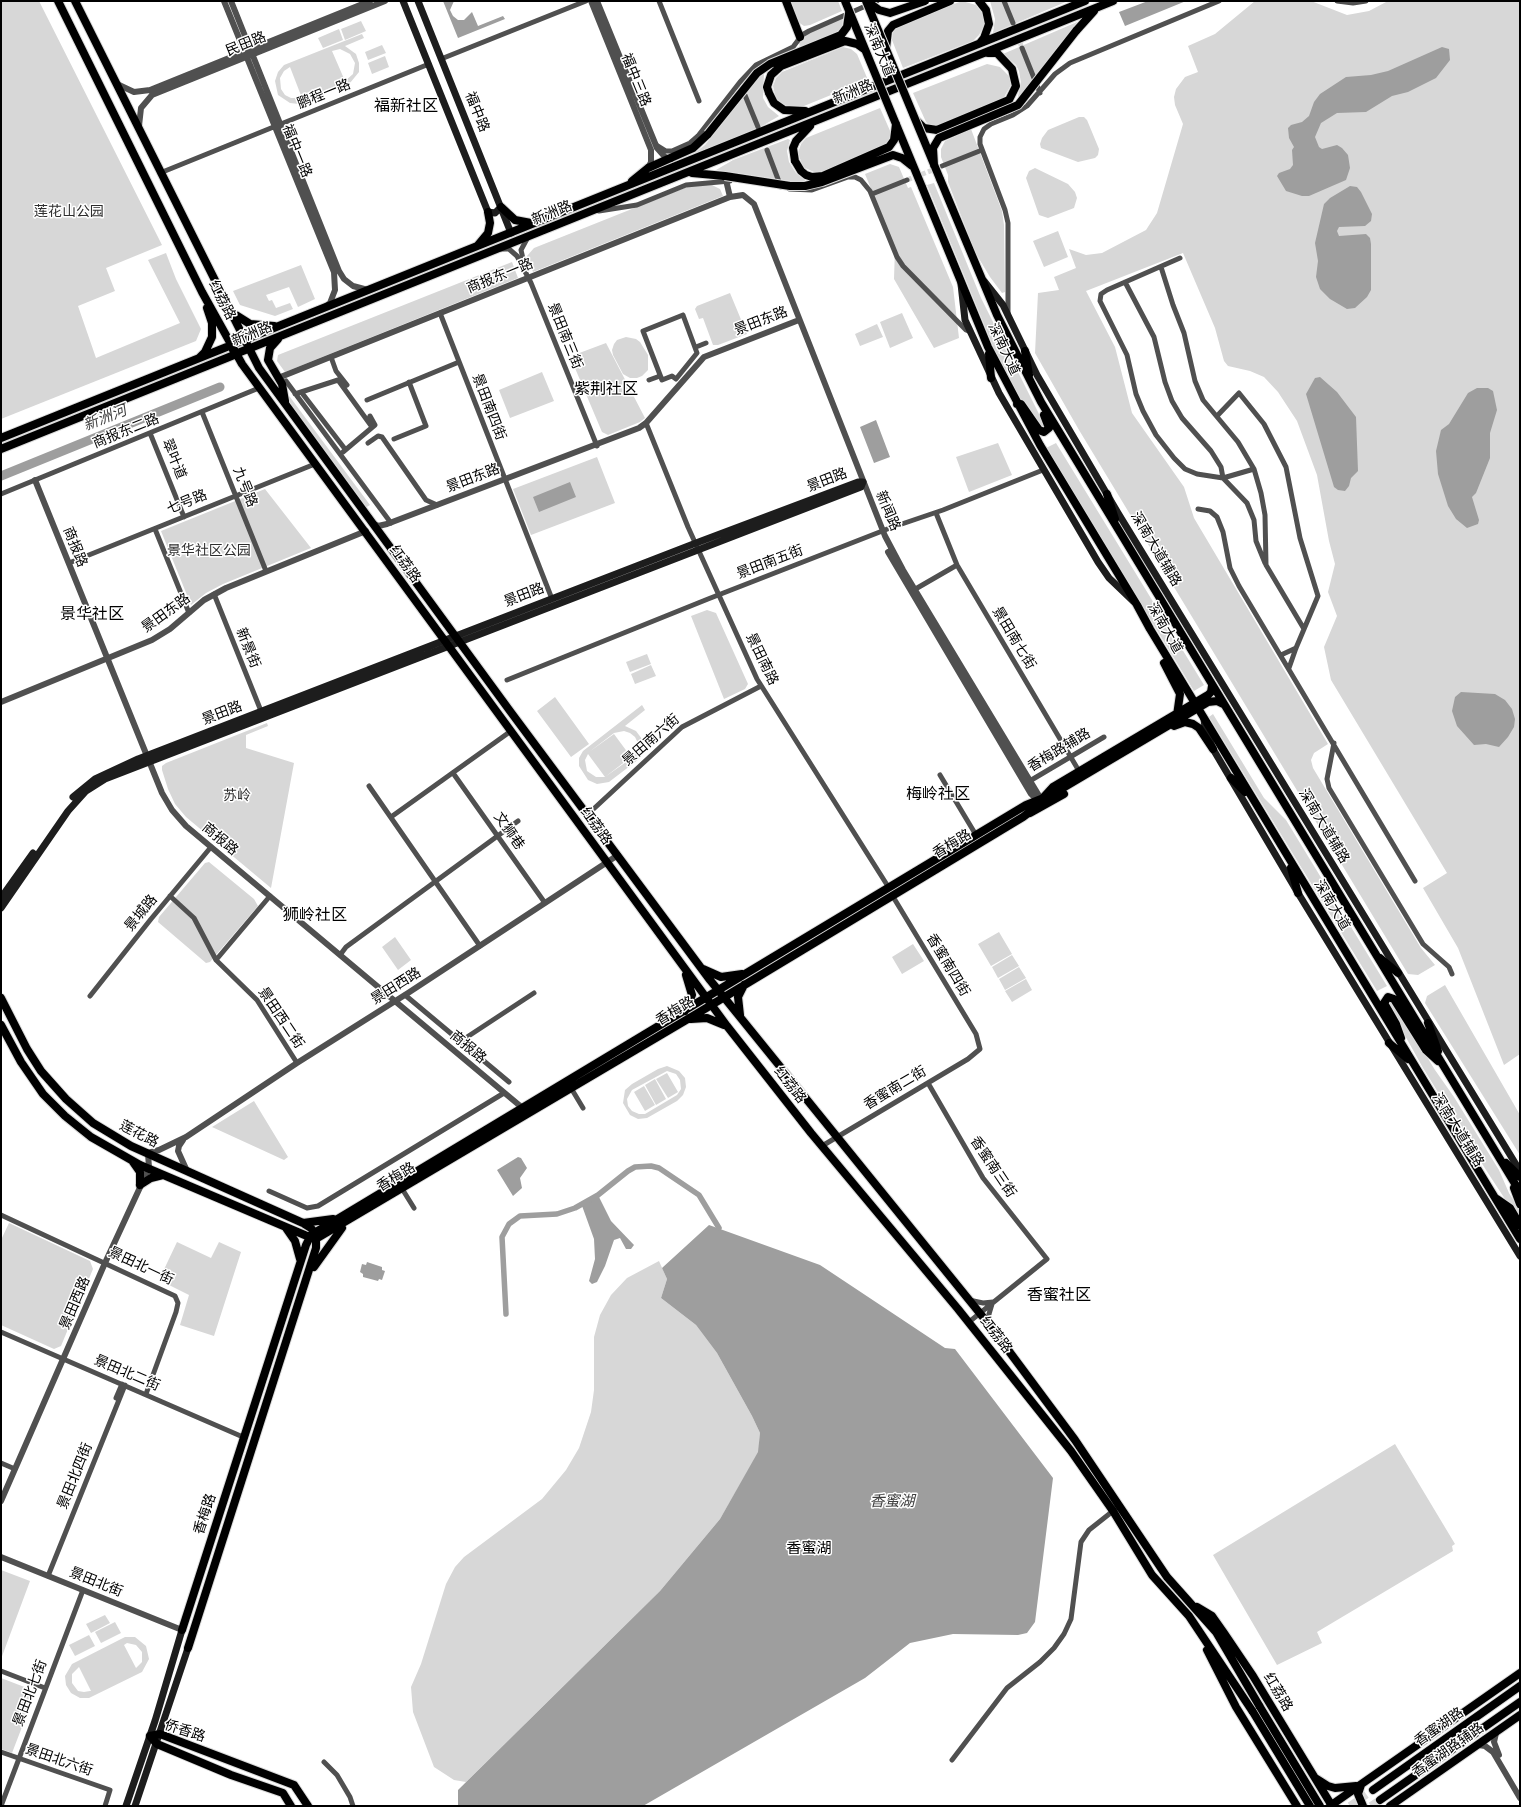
<!DOCTYPE html>
<html>
<head>
<meta charset="utf-8">
<style>
	body { margin:0 }
	#map { position:relative; width:1521px; height:1807px; overflow:hidden; background:#fff; font-family:Inter,sans-serif }
	canvas { display:block }
	.frame { position:absolute; inset:0; border:2px solid #000; pointer-events:none }
</style>
</head>
<body>
<div id="map">
<canvas width="1521" height="1807"></canvas>
<div class="frame"></div>
</div>
<script>
const g = document.querySelector('canvas').getContext('2d');
g.lineJoin = 'round';
function fill(path, color) { g.fillStyle = color; g.fill(path, 'evenodd'); }
const shape = rows => new Path2D(rows.map(r => 'M' + r).join(''));
function trace(path, color, width, dash) { g.strokeStyle = color; g.lineWidth = width; g.lineCap = dash ? 'butt' : 'round'; g.setLineDash(dash || []); g.stroke(path); }
function label(font, color, halo, rows, align = 'center') {
  g.font = font + ' Inter,"Noto Sans SC",sans-serif'; g.lineWidth = 3; g.setLineDash([]); g.textBaseline = 'middle'; g.strokeStyle = halo; g.fillStyle = color; for (const [text, x, y, turn = 0] of rows) {
    g.save(); g.translate(x, y); g.rotate((+turn || 0) * Math.PI / 180); g.textAlign = isNaN(turn) ? turn : align; if (halo) g.strokeText(text, 0, 0); g.fillText(text, 0, 0); g.restore();
  }
}
fill(shape([
	[1,1,39,1,162,245,106,268,115,291,78,306,96,358,180,323,148,260,166,253,176,279,201,329,196,341,1,419],
	[791,1,838,1,842,11,810,25,804,26,798,22],
	[962,1,976,5,983,14,985,24,979,35,973,41,903,68,892,40,893,31,899,25],
	[990,1,1068,1,993,33,995,19],
	[1255,1,1311,1,1347,15,1369,11,1388,1,1520,1,1520,1054,1504,1065,1458,948,1423,888,1447,873,1331,680,1324,647,1337,616,1328,592,1335,564,1329,541,1317,475,1297,421,1278,392,1264,377,1250,371,1228,366,1224,361,1215,328,1183,253,1086,291,1115,347,1132,413,1184,487,1194,518,1328,744,1314,753,1311,760,1313,768,1421,948,1435,965,1418,975,1408,974,1079,430,1035,353,1038,293,1059,290,1054,277,1076,268,1069,249,1086,255,1102,253,1146,230,1157,213,1183,124,1175,105,1174,97,1176,89,1185,77,1198,72,1188,46,1215,34],
	[843,18,842,28,838,32,800,48,799,42,802,36],
	[361,21,366,31,345,40,341,29],
	[1077,22,1079,22,1020,99,1018,96,1021,83,1019,71,1016,65,1003,54],
	[339,29,343,40,323,48,318,38],
	[362,34,364,38,345,46,356,54,359,63,359,72,350,83,299,104,290,103,278,95,275,81,278,72,284,65],
	[340,49,350,54,355,63,353,74,345,81,332,51],
	[290,67,302,98,291,98,285,95,281,89,280,78,284,71],
	[382,45,386,53,368,60,365,52],
	[843,47,851,49,857,54,868,80,799,108,786,108,776,99,773,86,776,78,782,72],
	[385,56,389,67,372,74,368,63],
	[987,64,1000,67,1009,76,1011,85,1003,99,937,126,929,125,926,122,913,93],
	[764,74,763,98,768,107,779,116,764,125,697,154,696,152,705,145,760,76],
	[880,108,891,133,887,145,826,172,816,173,803,167,798,153,801,144,806,138],
	[1079,117,1084,117,1087,120,1099,149,1098,155,1095,158,1078,162,1041,148,1040,144,1042,138,1048,130],
	[971,129,1002,211,1004,225,1005,292,1002,293,990,277,975,252,948,182,948,175,941,157,941,149,945,141],
	[788,139,790,140,787,151,789,162,796,173,805,180,804,183,716,170,733,160],
	[890,164,899,167,908,188,911,187,953,287,959,338,934,348,894,279,895,248,865,174],
	[1035,168,1068,184,1075,192,1077,198,1074,208,1048,218,1039,215,1026,178,1029,171],
	[934,183,981,298,1039,414,1045,430,1020,402,997,356,927,185],
	[710,184,720,189,723,196,533,272,527,256,534,248,687,187],
	[1058,231,1068,257,1044,267,1033,241],
	[512,262,518,278,285,372,277,361,278,355],
	[301,265,315,299,298,307,289,287,266,295,269,301,272,300,276,308,290,303,293,309,275,316,240,305,233,291],
	[730,293,747,334,718,345,713,345,703,318,699,319,695,309,697,306],
	[902,313,913,338,890,348,880,322],
	[877,324,883,337,860,346,855,334],
	[626,337,636,339,640,342,648,355,648,370,642,376,637,378,630,378,623,374,613,355,612,350,614,344,617,340],
	[606,343,645,418,640,422,608,435,602,432,572,361,574,355],
	[542,372,554,401,510,418,499,390],
	[287,395,290,397,370,505,365,508,288,403],
	[998,443,1012,475,969,492,956,457],
	[1056,443,1204,685,1194,691,1046,448],
	[597,457,615,503,531,535,513,489],
	[265,489,311,548,223,584,206,593,191,605,161,531],
	[707,610,716,613,748,684,745,689,724,699,691,616],
	[647,654,651,664,630,672,626,662],
	[651,665,656,676,635,684,631,674],
	[555,697,589,744,571,757,537,711],
	[642,705,645,710,625,726,636,731,642,739,643,753,639,759,609,782,597,784,588,780,579,766,579,758,583,751],
	[624,731,630,733,635,737,638,743,637,751,633,757,605,777,631,757,614,734,589,752,614,733],
	[588,754,605,777,596,777,587,771,585,760],
	[1213,714,1264,798,1286,820,1387,986,1377,991,1209,717],
	[267,723,268,726,246,735,246,748,294,763,271,888,186,817,175,804,168,789,162,770,162,766,166,763],
	[209,862,254,899,258,906,210,962,206,963,158,922,159,917,205,863],
	[999,932,1012,954,991,966,978,944],
	[395,937,411,960,398,970,382,947],
	[913,944,924,961,902,974,892,957],
	[1012,955,1019,966,998,978,992,967],
	[1019,967,1026,978,1005,990,999,979],
	[1026,979,1032,990,1012,1002,1005,991],
	[1445,985,1520,1115,1520,1155,1425,1003,1427,996],
	[1391,1001,1394,1003,1435,1070,1454,1097,1499,1170,1509,1193,1520,1211,1520,1222,1486,1170,1423,1068,1388,1005],
	[667,1066,679,1071,685,1078,686,1087,683,1095,677,1101,647,1118,638,1119,630,1115,623,1103,625,1090,632,1084,658,1069],
	[667,1071,676,1074,680,1080,681,1089,677,1095,645,1114,639,1114,632,1111,628,1106,627,1099,632,1090],
	[667,1073,678,1092,668,1098,656,1079],
	[655,1079,666,1099,656,1105,645,1085],
	[644,1086,655,1105,645,1111,634,1092],
	[254,1101,288,1157,284,1160,212,1127],
	[9,1223,90,1261,93,1269,61,1346,54,1349,1,1325,1,1240],
	[177,1242,211,1258,219,1242,241,1252,214,1336,180,1325,189,1295,159,1280],
	[659,1261,667,1279,661,1298,696,1325,717,1353,752,1416,760,1433,759,1452,720,1519,660,1591,466,1782,454,1780,434,1767,413,1712,411,1687,421,1664,446,1584,455,1567,464,1557,542,1499,566,1470,579,1448,591,1412,594,1390,594,1337,600,1315,611,1295,627,1278],
	[1395,1444,1455,1544,1452,1546,1453,1551,1317,1632,1322,1643,1277,1665,1213,1555],
	[1,1570,30,1581,1,1659],
	[105,1615,110,1623,91,1633,86,1624],
	[115,1622,121,1633,101,1643,95,1632],
	[89,1635,95,1646,75,1656,69,1645],
	[125,1637,135,1637,146,1646,149,1659,142,1672,89,1698,80,1698,71,1693,66,1685,65,1676,72,1664],
	[127,1643,136,1645,142,1652,142,1662,136,1668,124,1645],
	[79,1667,91,1691,90,1691,84,1692,78,1691,72,1683,72,1674],
	[1,1678,27,1688,32,1701,12,1753,1,1749]
]), '#d7d7d7');
fill(shape([
	[443,1,454,1,450,10,453,16,458,20,464,20,472,12,478,26,503,16,505,19,458,38],
	[1148,1,1186,1,1125,26,1119,12],
	[1442,47,1449,49,1450,60,1436,78,1408,92,1392,96,1366,112,1337,113,1321,123,1315,137,1319,147,1322,149,1337,145,1342,148,1348,155,1350,168,1346,180,1309,196,1302,196,1286,191,1277,176,1279,173,1290,169,1293,165,1292,150,1294,147,1289,138,1288,128,1291,125,1302,122,1309,116,1314,102,1320,94,1346,77,1371,75,1388,71],
	[1350,186,1357,187,1361,192,1372,214,1371,221,1365,226,1339,227,1337,231,1339,236,1366,234,1370,238,1371,244,1371,290,1367,297,1355,308,1347,309,1330,299,1320,289,1316,277,1318,261,1315,243,1324,204,1330,198],
	[1320,377,1337,392,1356,417,1358,471,1351,478,1349,486,1345,491,1338,490,1334,487,1306,394,1315,378],
	[1477,388,1488,388,1493,391,1497,410,1490,433,1490,458,1476,493,1472,497,1479,520,1478,524,1467,528,1456,519,1448,506,1438,474,1436,451,1441,430,1449,424,1468,393],
	[876,420,890,457,874,463,860,427],
	[570,482,576,497,539,512,533,497],
	[1461,692,1495,694,1505,700,1512,709,1515,719,1514,727,1508,737,1499,747,1486,744,1474,745,1457,726,1452,711,1455,697],
	[518,1157,521,1158,527,1168,520,1178,522,1188,513,1196,497,1170],
	[597,1193,611,1221,634,1245,631,1249,626,1249,620,1238,614,1240,605,1266,597,1282,592,1284,589,1281,595,1259,594,1239,581,1203],
	[709,1225,820,1265,945,1348,955,1349,1053,1478,1035,1622,1027,1633,1018,1635,953,1634,910,1643,865,1678,643,1806,458,1806,458,1790,660,1591,720,1519,758,1452,760,1433,752,1416,717,1353,696,1325,661,1298,667,1279,662,1268],
	[367,1262,382,1267,382,1270,385,1271,382,1280,379,1279,378,1281,363,1277,363,1274,360,1272,362,1264,366,1265]
]), '#9e9e9e');
trace(shape([
	[506,1314,502,1237,509,1224,520,1216,557,1214,575,1208,598,1195,628,1171,635,1167,651,1166,659,1168,699,1195,719,1228]
]), '#9e9e9e', 5.5);
trace(shape([
	[1,476,220,387]
]), '#9e9e9e', 9);
trace(shape([
	[1014,27,1022,48],
	[907,180,938,168]
]), '#d9d9d9', 5, [5, 2.5]);
trace(shape([
	[1350,1806,1373,1790],
	[1371,1806,1380,1800]
]), '#d9d9d9', 8, [8, 4]);
const primary = shape([
	[58,1,202,292,242,364,727,1026,811,1133,958,1309,1071,1451,1113,1511,1152,1575,1189,1616,1253,1712],
	[75,1,259,368,510,711,710,980,991,1327,1075,1440,1167,1577,1216,1632,1260,1707],
	[786,1,800,37],
	[979,1,986,10,989,24,984,38,980,43],
	[1076,31,1094,11],
	[886,48,888,31,893,25,950,1],
	[769,93,774,103,784,110,805,111],
	[916,120,924,128,937,130,1009,100,1016,86,1012,69,997,53,988,53],
	[795,161,793,148,796,141,810,126],
	[692,173,725,176],
	[940,179,997,315,1041,402,1520,1192],
	[632,181,648,168,693,148,708,134],
	[922,187,988,347,1040,445,1137,605,1150,629,1520,1239],
	[501,207,515,220,531,223],
	[478,245,488,233,490,223,488,212],
	[231,312,250,324,274,326],
	[278,339,270,348,268,360,282,384,285,401],
	[233,350,235,354,248,349,1113,1],
	[1025,351,1029,375],
	[989,354,991,378],
	[199,358,205,352,212,337,212,323,207,308],
	[1017,404,1021,404,1039,430,1044,432,1049,428,1044,415],
	[1,438,1085,1],
	[1,449,239,353],
	[1107,494,1115,519],
	[1164,663,1180,694,1177,715],
	[1174,726,1185,722,1193,724,1199,728,1213,749],
	[1231,778,1245,792],
	[1030,813,1064,794],
	[1291,868,1298,893],
	[1380,958,1398,973],
	[703,969,721,977,742,974],
	[1,998,27,1049,41,1071,66,1099,93,1123,131,1146,303,1223,311,1228,316,1235,316,1248,188,1648],
	[685,1011,692,995,686,975],
	[740,1015,738,997,744,985],
	[691,1019,707,1018,724,1025],
	[1428,1023,1438,1051],
	[1,1025,21,1062,43,1094,65,1116,91,1137,140,1165,307,1236,319,1237,698,1013,1023,817,1031,811,1053,787,1208,695,1211,692,1212,686],
	[1401,1038,1396,1024,1384,1003,1388,997,1394,999,1426,1050,1438,1061],
	[1389,1043,1408,1059],
	[133,1162,140,1172,140,1185],
	[1506,1163,1520,1177],
	[140,1185,151,1178,163,1175],
	[1514,1188,1520,1204],
	[1497,1199,1510,1208,1520,1225],
	[303,1223,333,1219],
	[286,1228,295,1241,300,1259],
	[314,1267,342,1228],
	[1197,1607,1212,1616,1224,1633,1253,1676,1332,1806],
	[182,1630,306,1245,311,1235,1026,805,1051,795,1208,702,1217,701,1223,704],
	[1207,1650,1236,1707,1297,1806],
	[150,1736,160,1734,294,1785,308,1806],
	[150,1736,157,1744,231,1775,283,1793,291,1806],
	[1317,1779,1328,1786,1335,1788,1356,1786],
	[1361,1785,1358,1794,1363,1806],
	[1330,1806,1520,1673],
	[1390,1806,1520,1715]
]);
const trunk = shape([
	[1373,1790,1520,1686],
	[1380,1800,1520,1702]
]);
trace(primary, '#dbdbdb', 10);
trace(trunk, '#dbdbdb', 10);
trace(shape([
	[659,1,699,101],
	[1004,1,1013,23],
	[1337,1,1353,3,1366,1],
	[1022,48,1040,93],
	[441,59,586,1],
	[742,88,758,127],
	[658,146,666,151,672,151,690,143,698,136,740,82,756,65,793,47,802,35,809,31,877,1],
	[767,150,781,187],
	[942,166,982,150],
	[160,173,429,64],
	[789,189,812,190,848,177,855,177,861,180,870,191,897,257,903,266,966,330,971,332],
	[872,194,907,180],
	[599,211,637,205,686,185,730,181],
	[501,249,509,249,517,256,531,283,597,446],
	[1180,258,1107,290,1101,294,1100,301,1127,355,1136,394,1143,411,1156,435,1174,458,1185,469,1197,474,1223,478,1254,469],
	[524,263,521,250,528,237],
	[1161,267,1173,305,1184,333,1195,381,1203,400,1238,442,1254,469,1261,493,1265,515,1266,565,1304,629],
	[1125,282,1154,337,1165,382,1172,401,1182,418,1211,451,1221,467,1223,478,1247,503,1254,520,1256,541,1265,563],
	[440,313,552,599],
	[1008,314,1008,223,1005,210,980,144,980,137,984,129,991,124,1013,115,1027,106,1055,74,1070,63,1219,1],
	[683,315,697,353,676,379,672,376,662,380,643,331,683,315],
	[696,347,706,343],
	[331,357,336,371,347,385],
	[649,380,660,376],
	[282,384,286,381,391,523],
	[302,393,345,449],
	[295,394,338,380,372,427],
	[367,400,459,362],
	[202,412,266,571],
	[1217,416,1239,393,1264,424,1286,467,1300,538,1318,596,1296,648,1289,668],
	[646,423,688,527,757,679,889,888],
	[150,433,184,517],
	[394,439,426,426,409,382],
	[368,443,378,436,382,437,426,500,437,505],
	[343,452,375,425,370,416],
	[1,494,259,388],
	[1198,509,1210,511,1217,517,1223,532,1230,568,1239,586,1415,881],
	[936,513,957,565,1079,771],
	[155,529,189,613],
	[69,563,315,464],
	[912,591,957,565],
	[214,594,261,711],
	[1281,655,1296,648],
	[507,680,708,599,890,528,943,510,1043,470],
	[1334,743,1327,779,1329,788,1423,944,1449,967,1452,974],
	[453,773,545,903],
	[940,775,976,835],
	[1028,782,1104,737],
	[369,786,480,946],
	[587,815,682,727,761,686],
	[391,817,511,731],
	[170,896,194,918,216,960,257,1000,297,1063],
	[340,955,346,947,518,821],
	[216,960,270,896],
	[405,995,509,1082],
	[90,996,151,919,211,847],
	[461,1041,534,993],
	[928,1083,983,1178,1047,1259,969,1322],
	[571,1088,583,1108],
	[822,1146,968,1059,980,1049,976,1034,892,895],
	[401,1187,414,1208],
	[269,1191,307,1208,318,1206,504,1093],
	[1,1215,175,1296,178,1303,176,1312,146,1394],
	[969,1300,983,1303,993,1302],
	[989,1324,989,1314,992,1304],
	[1,1332,243,1437],
	[116,1398,122,1384],
	[1,1463,15,1469],
	[48,1576,125,1385],
	[1,1671,45,1688],
	[1,1752,110,1790,105,1806],
	[952,1760,1007,1688,1040,1662,1054,1648,1064,1634,1071,1619,1081,1542,1089,1530,1113,1511],
	[324,1762,337,1775,350,1797,353,1806],
	[1,1806,83,1590]
]), '#505050', 5);
trace(shape([
	[224,1,334,272,335,290,330,303,325,307],
	[231,1,339,271,344,279,353,286,368,290],
	[591,1,651,150,651,162,648,168],
	[597,1,657,148,665,157,671,159],
	[117,84,134,92,150,90,370,1],
	[139,126,141,108,152,95,385,1],
	[726,180,730,197,743,195,754,204,885,536,903,570,1041,799],
	[278,378,730,197],
	[35,480,162,793,172,810,186,826,525,1110],
	[374,524,378,526,387,524,639,428,646,423,704,357,799,320],
	[888,552,1031,794,1035,798,1041,799],
	[1,702,152,640,170,629,204,600,226,588,366,531],
	[183,1140,179,1146,178,1151,187,1171],
	[1,1501,105,1263,149,1168,148,1153,159,1150,186,1137,297,1063,408,993,618,855],
	[1,1557,182,1630],
	[1496,1733,1494,1742,1499,1755],
	[1479,1745,1485,1746,1493,1752,1520,1798]
]), '#505050', 6);
trace(shape([
	[403,1,488,212,495,213,501,207],
	[418,1,511,233],
	[984,281,1003,305,1037,375,1118,513,1520,1171],
	[961,284,965,320,999,393,1098,562,1109,578,1133,601],
	[1204,719,1205,727,1213,749,1298,893,1520,1256],
	[73,797,95,779,138,759,696,543,858,482,863,482],
	[1,898,33,853],
	[1,908,68,811,86,791,105,779,861,487,863,482],
	[126,1806,155,1721,182,1630],
	[135,1806,188,1648]
]), '#1d1d1d', 7);
trace(primary, '#000', 8);
trace(trunk, '#000', 8);
const primaryBridge = shape([
	[845,1,922,187],
	[866,1,940,179],
	[868,2,879,10,890,13,925,1],
	[769,93,767,87,771,75,781,66,845,41,857,44,864,49],
	[708,134,757,73,770,64,841,35,847,27,849,13],
	[795,161,801,171,806,175,812,177,823,176,889,147,894,140,896,124],
	[934,165,933,148,939,138,1018,105,1076,31],
	[725,176,790,186,805,186,822,182,893,155,902,158,912,166],
	[1260,1707,1320,1806],
	[1253,1712,1310,1806]
]);
trace(primaryBridge, '#dbdbdb', 10, []);
trace(primaryBridge, '#000', 8);
label('14px', '#000', '#fff', [
	["民田路",246,44,-22],
	["深南大道",879,50,67],
	["福中三路",636,80,68],
	["新洲路",853,92,-22],
	["鹏程一路",324,94,-22],
	["福中路",477,112,68],
	["福中一路",297,151,68],
	["新洲路",552,213,-22],
	["商报东一路",500,276,-22],
	["红荔路",222,300,63],
	["景田东路",761,321,-21],
	["新洲路",252,334,-22],
	["景田南三街",565,336,68],
	["深南大道",1004,349,65],
	["景田南四街",489,407,69],
	["商报东二路",126,431,-22],
	["翠叶道",174,459,68],
	["景田东路",473,478,-21],
	["景田路",827,480,-21],
	["九号路",245,487,68],
	["七号路",187,502,-22],
	["新闻路",888,511,67],
	["商报路",75,547,68],
	["深南大道辅路",1156,549,59],
	["景田南五街",770,562,-21],
	["红荔路",405,564,54],
	["景田路",524,595,-21],
	["景田东路",166,613,-36],
	["深南大道",1165,628,60],
	["景田南七街",1014,638,59],
	["新景街",248,648,68],
	["景田南路",762,659,64],
	["景田路",222,713,-21],
	["景田南六街",651,740,-41],
	["香梅路辅路",1059,750,-31],
	["红荔路",596,826,54],
	["深南大道辅路",1324,826,59],
	["文狮巷",509,831,55],
	["商报路",220,839,40],
	["香梅路",952,844,-31],
	["深南大道",1332,905,59],
	["景城路",141,913,-51],
	["香蜜南四街",948,965,59],
	["景田西路",396,986,-32],
	["香梅路",675,1011,-31],
	["景田西二街",281,1018,56],
	["商报路",468,1047,40],
	["红荔路",790,1085,52],
	["香蜜南二街",895,1088,-31],
	["深南大道辅路",1458,1130,58],
	["莲花路",139,1134,27],
	["香蜜南三街",993,1167,56],
	["香梅路",396,1177,-31],
	["景田北一街",141,1266,25],
	["景田西路",75,1303,-67],
	["红荔路",996,1335,52],
	["景田北二街",127,1373,23],
	["景田北四街",75,1476,-68],
	["香梅路",205,1514,-72],
	["景田北街",96,1582,22],
	["红荔路",1278,1692,59],
	["景田北七街",30,1693,-69],
	["香蜜湖路",1439,1727,-35],
	["侨香路",185,1731,18],
	["香蜜湖路辅路",1448,1750,-35],
	["景田北六街",59,1760,19]
]);
label('14px', '#2e2e2e', '#fff', [
	["莲花山公园",69,212],
	["景华社区公园",209,551],
	["苏岭",237,796]
]);
label('italic 15px', '#3f3f3f', '#fff', [
	["新洲河",105,418,-22],
	["香蜜湖",892,1501]
]);
label('15px', '#000', '#fff', [
	["香蜜湖",809,1548]
]);
label('16px', '#000', '#fff', [
	["福新社区",406,106],
	["紫荆社区",606,389],
	["景华社区",92,614],
	["梅岭社区",938,794],
	["狮岭社区",315,915],
	["香蜜社区",1059,1295]
]);
</script>
</body>
</html>
